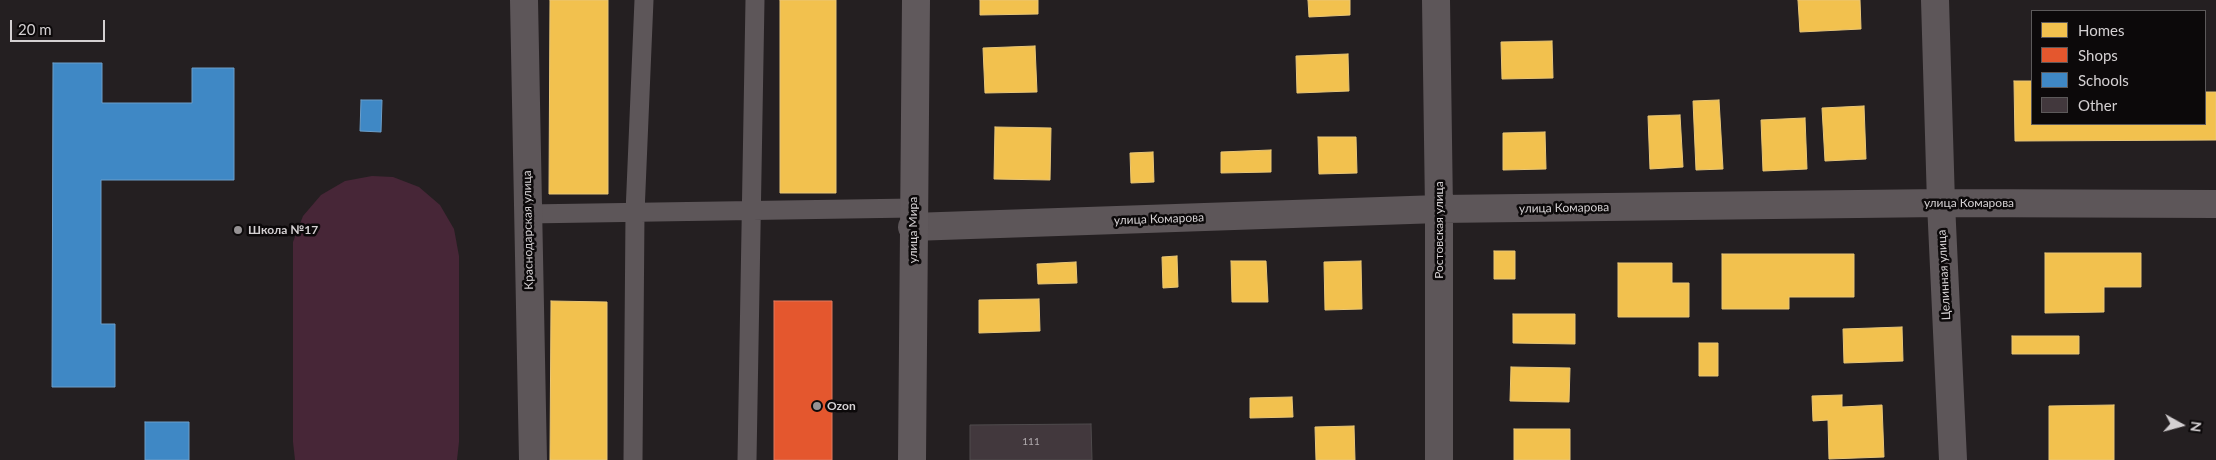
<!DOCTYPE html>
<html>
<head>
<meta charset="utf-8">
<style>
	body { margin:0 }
	#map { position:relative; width:2216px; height:460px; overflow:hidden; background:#241f21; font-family:Lato,sans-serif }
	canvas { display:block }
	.legend { position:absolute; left:2031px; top:10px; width:175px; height:115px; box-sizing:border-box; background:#0c090a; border:1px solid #5c595a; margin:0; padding:6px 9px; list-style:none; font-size:15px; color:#d4d0d2 }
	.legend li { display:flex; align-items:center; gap:10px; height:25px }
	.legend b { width:25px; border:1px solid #5c595a }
	.north { position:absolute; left:2156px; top:400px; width:50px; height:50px; -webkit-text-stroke:4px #0c090a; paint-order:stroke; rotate:97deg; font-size:14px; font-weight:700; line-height:20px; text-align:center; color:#d4d0d2 }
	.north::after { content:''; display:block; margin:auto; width:18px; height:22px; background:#d4d0d2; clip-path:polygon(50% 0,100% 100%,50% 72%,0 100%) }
	.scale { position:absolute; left:10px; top:20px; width:95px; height:22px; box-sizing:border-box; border:2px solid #d4d0d2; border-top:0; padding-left:6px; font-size:15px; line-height:18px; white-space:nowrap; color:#d4d0d2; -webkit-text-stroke:4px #0c090a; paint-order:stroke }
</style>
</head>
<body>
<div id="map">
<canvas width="2216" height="460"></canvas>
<ul class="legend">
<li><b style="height:14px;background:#f2c14e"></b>Homes</li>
<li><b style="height:14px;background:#e4572e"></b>Shops</li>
<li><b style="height:14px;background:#3f88c5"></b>Schools</li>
<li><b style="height:14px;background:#42383d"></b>Other</li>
</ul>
<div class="north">N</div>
<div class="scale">20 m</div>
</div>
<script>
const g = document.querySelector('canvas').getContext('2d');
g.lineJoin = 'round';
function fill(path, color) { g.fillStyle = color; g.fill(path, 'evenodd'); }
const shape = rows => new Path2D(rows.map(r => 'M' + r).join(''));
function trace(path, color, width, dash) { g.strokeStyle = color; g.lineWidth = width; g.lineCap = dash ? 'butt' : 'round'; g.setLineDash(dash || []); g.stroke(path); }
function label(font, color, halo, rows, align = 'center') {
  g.font = font + ' Lato,sans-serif'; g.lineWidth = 5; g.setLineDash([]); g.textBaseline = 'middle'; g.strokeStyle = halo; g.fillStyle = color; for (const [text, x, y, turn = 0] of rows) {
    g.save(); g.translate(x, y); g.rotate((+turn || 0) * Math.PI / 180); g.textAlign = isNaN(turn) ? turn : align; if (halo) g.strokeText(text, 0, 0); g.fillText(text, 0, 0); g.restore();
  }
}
fill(shape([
	[372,176,393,177,419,187,440,205,454,229,459,256,459,442,457,460,295,460,293,442,293,242,303,216,321,195,345,181]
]), '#472637');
const homes = shape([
	[550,0,608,0,608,194,549,194,550,0],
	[780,0,836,0,836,193,780,193,780,0],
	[980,0,1038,0,1038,14,980,15,980,0],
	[1308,0,1350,0,1350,15,1309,17,1308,0],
	[1798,0,1860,0,1861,29,1800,32,1798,0],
	[1552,41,1553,78,1502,79,1501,42,1552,41],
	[1035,46,1037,92,985,93,983,48,1035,46],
	[1348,54,1349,91,1297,93,1296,56,1348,54],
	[2014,81,2032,81,2032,124,2205,124,2205,92,2216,92,2216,140,2015,141,2014,81],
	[1719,100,1723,169,1696,170,1693,101,1719,100],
	[1864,106,1866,159,1825,161,1822,108,1864,106],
	[1680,115,1683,167,1650,169,1648,116,1680,115],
	[1805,118,1807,169,1763,171,1761,120,1805,118],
	[995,127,1051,128,1050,180,994,179,995,127],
	[1545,132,1546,169,1503,170,1503,133,1545,132],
	[1318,137,1356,137,1357,173,1319,174,1318,137],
	[1271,150,1271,172,1221,173,1221,152,1271,150],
	[1153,152,1154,182,1131,183,1130,153,1153,152],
	[1494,251,1515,251,1515,279,1494,279,1494,251],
	[2045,253,2141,253,2141,287,2104,287,2104,312,2045,313,2045,253],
	[1722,254,1854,254,1854,297,1789,297,1789,309,1722,309,1722,254],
	[1177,256,1178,287,1163,288,1162,257,1177,256],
	[1231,261,1266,261,1268,302,1232,302,1231,261],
	[1361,261,1362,309,1325,310,1324,262,1361,261],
	[1076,262,1077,283,1038,284,1037,264,1076,262],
	[1618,263,1672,263,1672,283,1689,283,1689,317,1618,317,1618,263],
	[1039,299,1040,331,979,333,979,300,1039,299],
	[551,301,607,302,607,460,550,460,551,301],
	[1513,314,1575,314,1575,344,1513,343,1513,314],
	[1902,327,1903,361,1844,363,1843,329,1902,327],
	[2012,336,2079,336,2079,354,2012,354,2012,336],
	[1699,343,1718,343,1718,376,1699,376,1699,343],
	[1511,367,1570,368,1569,402,1510,401,1511,367],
	[1842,395,1842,407,1882,405,1884,457,1829,459,1828,420,1813,421,1812,396,1842,395],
	[1292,397,1293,417,1250,418,1250,398,1292,397],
	[2114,405,2114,460,2049,460,2049,406,2114,405],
	[1354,426,1355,460,1316,460,1315,427,1354,426],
	[1514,429,1570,429,1570,460,1514,460,1514,429]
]);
fill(homes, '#f2c14e');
trace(homes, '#e9c676', 1);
const shops = shape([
	[774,301,832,301,832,460,774,460,774,301]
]);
fill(shops, '#e4572e');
trace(shops, '#df7b5f', 1);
const schools = shape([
	[53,63,102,63,102,103,192,103,192,68,234,68,234,180,101,180,101,324,115,324,115,387,52,387,53,63],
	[361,100,382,100,381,132,360,131,361,100],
	[145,422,189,422,189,460,145,460,145,422]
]);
fill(schools, '#3f88c5');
trace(schools, '#6c9ec9', 1);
const building = shape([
	[1091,424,1092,460,970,460,970,425,1091,424]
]);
fill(building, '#42383d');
trace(building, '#4f4b4d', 1);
trace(shape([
	[527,214,913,208],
	[633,460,635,213,644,0],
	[747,460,755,0]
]), '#5d5659', 19);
trace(shape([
	[524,0,533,460],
	[1436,0,1439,209,1439,460],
	[1935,0,1941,203,1953,460],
	[912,227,1439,209,1941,203,2216,204]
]), '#5d5659', 28);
trace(shape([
	[912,460,916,0]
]), '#60595c', 28);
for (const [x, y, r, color] of [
	[238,230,5,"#969294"],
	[817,406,5,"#969294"]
]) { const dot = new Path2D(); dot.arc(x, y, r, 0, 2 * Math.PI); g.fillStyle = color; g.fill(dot); trace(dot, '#0c090a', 2); }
label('10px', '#b0aaad', null, [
	["111",1031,442]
]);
label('12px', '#d4d0d2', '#0c090a', [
	["улица Комарова",1969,203],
	["улица Комарова",1564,208,-1],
	["улица Комарова",1159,219,-2],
	["Краснодарская улица",528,230,-91],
	["улица Мира",913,230,-90],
	["Ростовская улица",1439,230,-90],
	["Целинная улица",1944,275,-93]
]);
label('bold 12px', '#d4d0d2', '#0c090a', [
	["Школа №17",248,230],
	["Ozon",827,406]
], 'left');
</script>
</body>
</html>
